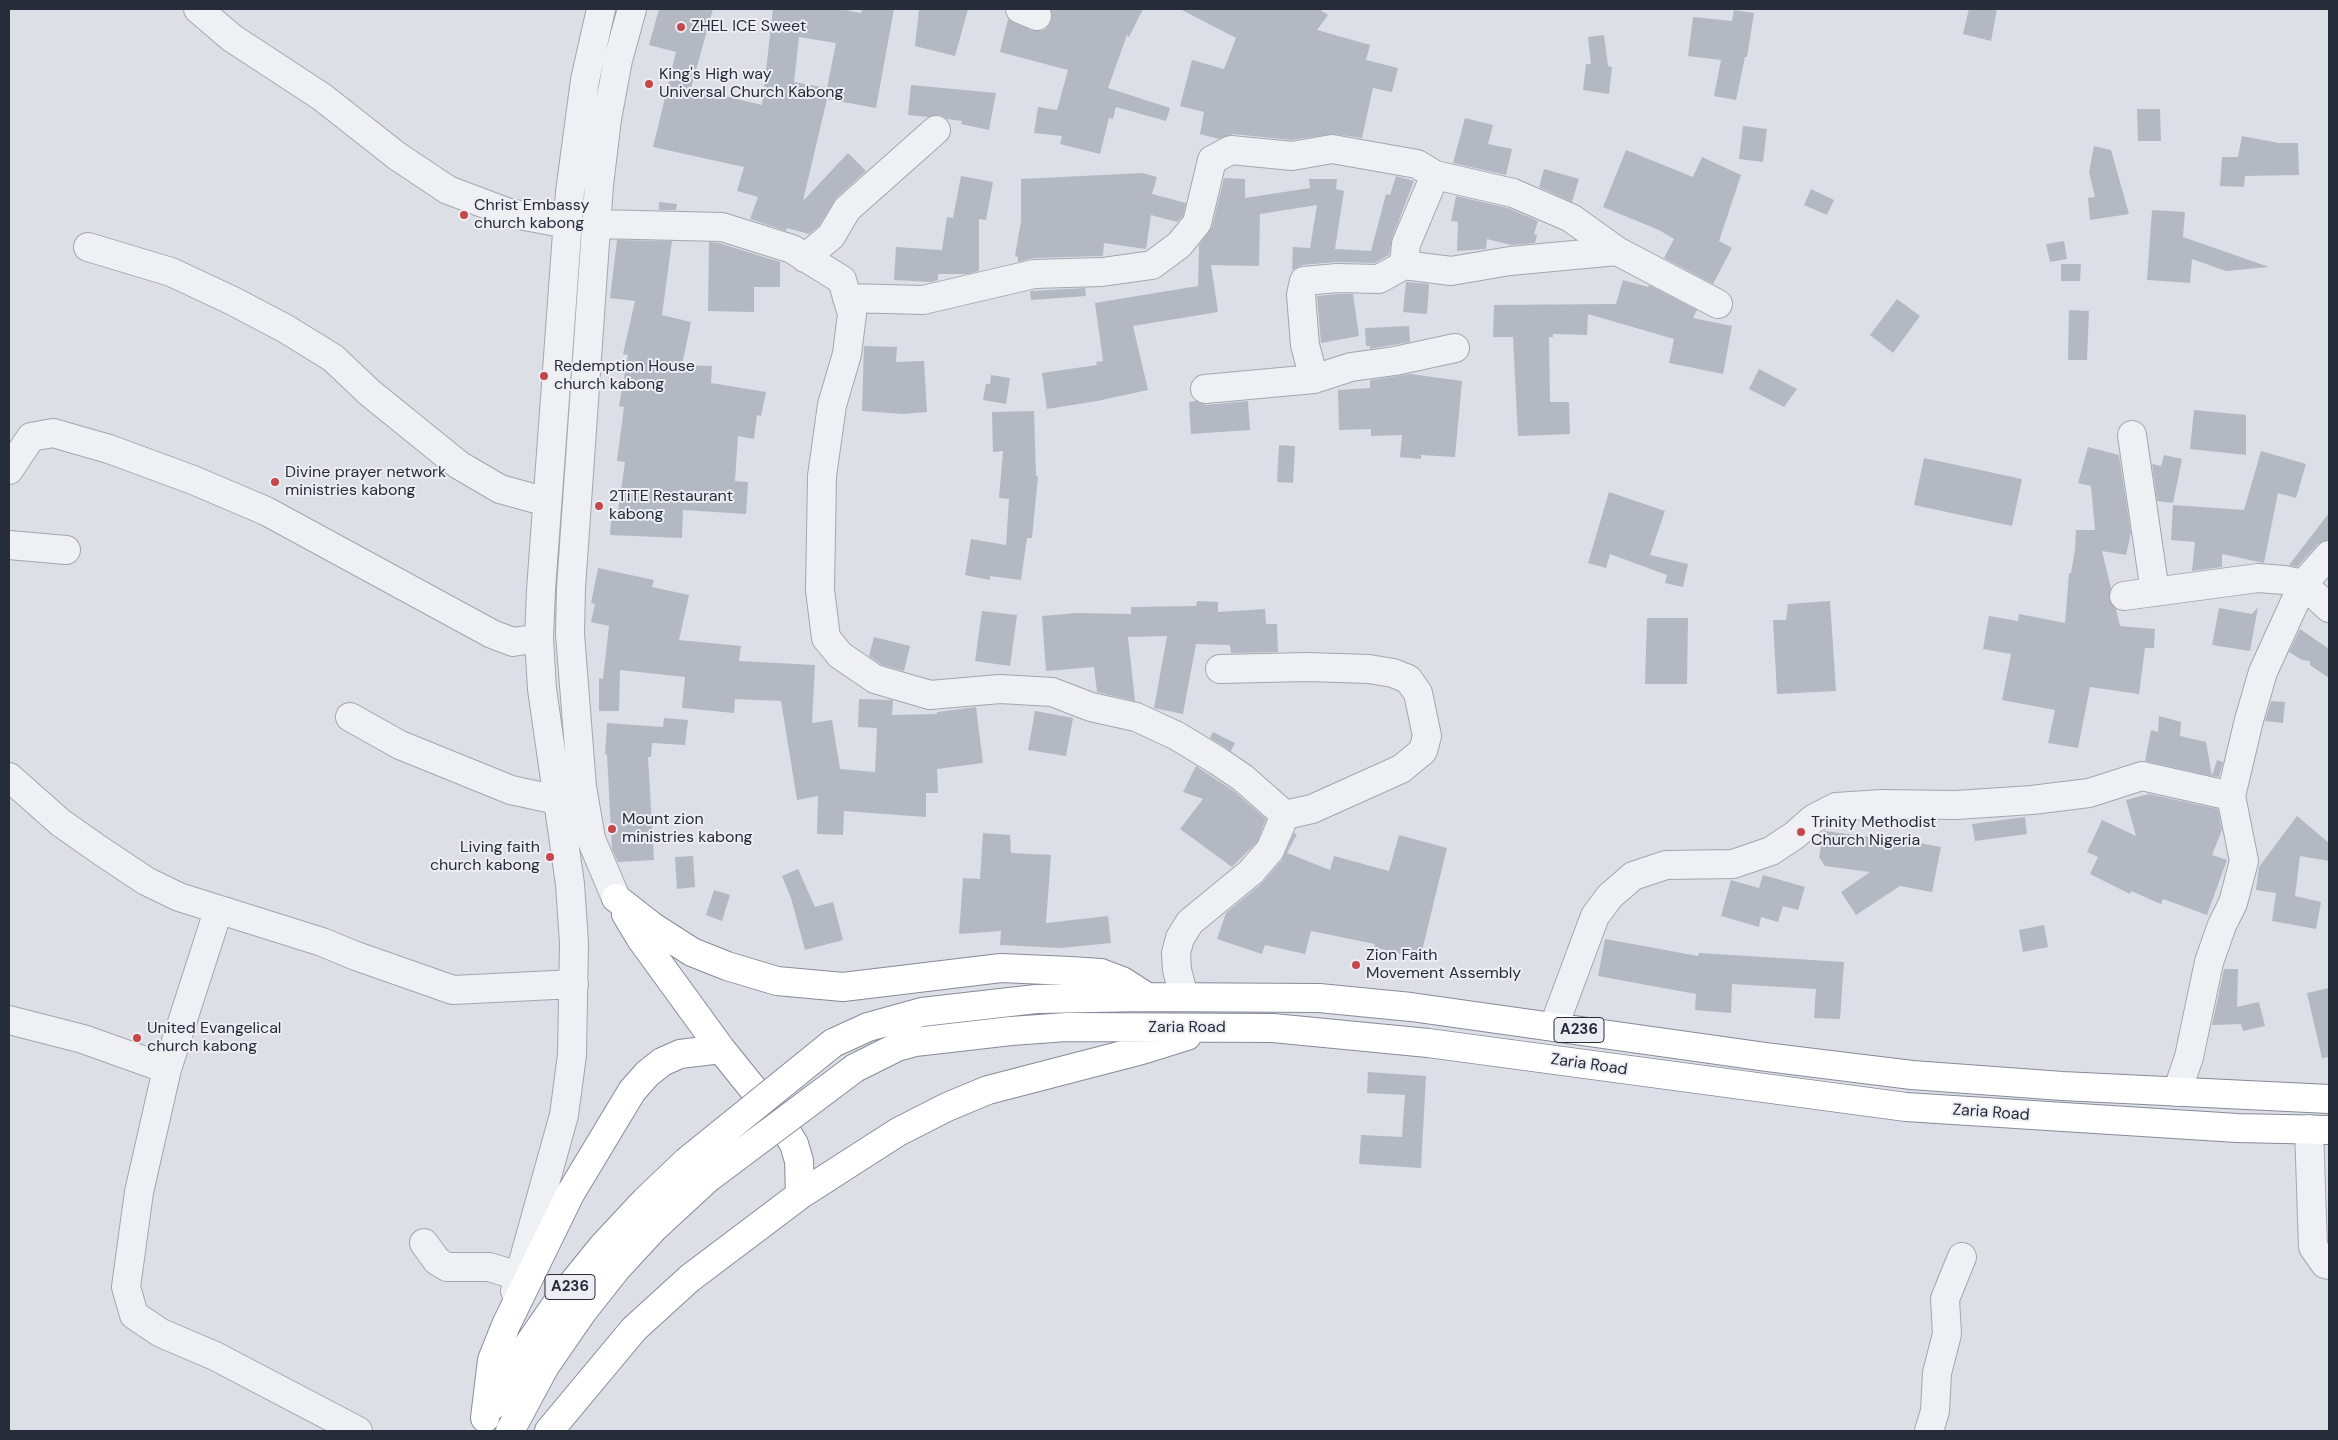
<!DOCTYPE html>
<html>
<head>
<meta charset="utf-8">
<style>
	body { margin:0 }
	#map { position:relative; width:2338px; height:1440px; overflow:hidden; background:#dddfe6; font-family:"DM Sans",sans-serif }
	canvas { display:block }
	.frame { position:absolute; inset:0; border:10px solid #272c3b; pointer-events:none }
</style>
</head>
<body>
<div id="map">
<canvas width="2338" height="1440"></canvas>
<div class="frame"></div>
</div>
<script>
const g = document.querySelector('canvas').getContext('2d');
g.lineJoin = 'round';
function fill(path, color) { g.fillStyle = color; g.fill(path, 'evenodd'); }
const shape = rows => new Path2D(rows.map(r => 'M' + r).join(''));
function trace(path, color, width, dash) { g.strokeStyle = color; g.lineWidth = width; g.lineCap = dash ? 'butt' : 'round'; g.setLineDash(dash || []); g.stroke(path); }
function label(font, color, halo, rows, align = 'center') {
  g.font = font + ' "DM Sans",sans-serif'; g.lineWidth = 4; g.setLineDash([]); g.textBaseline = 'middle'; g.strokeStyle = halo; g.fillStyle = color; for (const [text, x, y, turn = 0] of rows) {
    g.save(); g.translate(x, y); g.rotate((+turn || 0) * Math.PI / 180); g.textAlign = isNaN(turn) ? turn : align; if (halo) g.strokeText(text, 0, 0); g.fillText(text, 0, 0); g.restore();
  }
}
fill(shape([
	[659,9,713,9,691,88,762,105,773,9,840,9,861,13,862,9,894,9,876,108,827,99,803,201,848,153,866,171,836,198,819,226,809,234,787,228,786,231,750,219,758,197,737,191,744,167,653,147,676,52,649,45],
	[799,37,836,43,827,88,794,82],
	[919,9,968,9,955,56,915,46],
	[1050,9,1143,9,1129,37,1127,35,1108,88,1170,108,1166,121,1116,107,1113,119,1109,118,1100,154,1060,144,1062,136,1034,133,1038,107,1057,110,1068,70,1000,52,1008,19,1031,30,1040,31,1046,29,1051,22,1052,14],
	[1180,9,1319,9,1328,15,1317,30,1370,45,1366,60,1398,68,1392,92,1373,88,1362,138,1334,134,1291,140,1233,134,1219,139,1200,134,1204,112,1180,106,1192,60,1224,69,1236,38],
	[1969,9,1997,9,1991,41,1963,34],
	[1734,10,1754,13,1747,57,1745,57,1736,100,1714,96,1721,60,1688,56,1693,17,1732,21],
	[1604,35,1608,66,1612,67,1609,94,1583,90,1586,64,1591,64,1588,37],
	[911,85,996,93,989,130,961,124,962,121,947,119,940,115,928,117,908,115],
	[2137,109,2160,109,2161,141,2138,141],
	[1465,118,1493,125,1488,144,1512,149,1506,175,1453,163],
	[1743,126,1767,129,1763,162,1739,159],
	[2242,136,2279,143,2298,143,2299,175,2245,176,2244,187,2220,186,2222,157,2238,157],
	[2094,146,2111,150,2129,214,2090,220,2088,198,2095,197,2089,172],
	[1626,150,1693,177,1702,157,1741,175,1719,241,1732,248,1713,284,1664,258,1674,239,1659,230,1603,207],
	[1544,169,1579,179,1572,202,1539,187],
	[1143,173,1157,177,1152,194,1186,203,1183,216,1177,222,1151,215,1146,249,1104,243,1103,256,1034,258,1018,262,1018,257,1015,256,1021,221,1021,179],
	[961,176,993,182,986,220,979,219,979,271,967,274,938,274,938,280,932,282,894,280,896,247,942,250,947,217,953,218],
	[1396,176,1414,181,1392,238,1389,255,1375,263,1336,262,1303,265,1292,270,1293,247,1310,248,1317,205,1260,214,1259,266,1211,265,1218,312,1133,326,1148,390,1097,401,1047,409,1042,373,1097,365,1096,362,1103,361,1095,303,1198,286,1199,245,1212,227,1224,178,1245,179,1245,198,1310,188,1309,179,1337,179,1336,189,1344,191,1335,249,1371,251,1386,194,1390,195],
	[1811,189,1834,200,1827,215,1804,205],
	[1456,196,1508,208,1538,221,1534,234,1537,235,1535,243,1511,245,1487,239,1486,249,1457,251,1458,222,1451,221],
	[659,202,677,204,676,210,659,210],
	[2152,210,2185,212,2183,237,2269,267,2226,271,2192,259,2190,283,2147,280],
	[617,240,672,241,662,315,691,322,682,365,712,366,711,383,766,392,761,416,757,415,754,439,738,436,735,481,748,482,746,514,683,510,682,538,610,535,611,518,617,518,625,462,617,461,624,407,619,406,628,355,623,354,635,301,610,298],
	[2064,241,2067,259,2050,262,2046,244],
	[709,242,719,243,780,262,780,287,754,287,754,312,708,311],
	[2061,264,2081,264,2080,281,2061,281],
	[1623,280,1648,287,1649,285,1697,310,1693,318,1732,326,1723,374,1669,363,1674,339,1588,314,1587,335,1553,334,1553,337,1549,337,1550,402,1569,402,1570,434,1518,436,1513,337,1493,337,1494,305,1616,304],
	[1406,282,1429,284,1427,314,1403,312],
	[1085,288,1086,296,1031,300,1030,291],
	[1338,294,1353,294,1359,336,1321,343,1317,296],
	[1897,299,1920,316,1893,353,1870,335],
	[2069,310,2089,311,2087,360,2068,360],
	[1409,326,1410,342,1370,349,1370,346,1366,346,1365,328],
	[864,346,897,347,896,362,924,361,927,412,903,414,862,411],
	[1759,369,1797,389,1784,407,1749,389],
	[1411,374,1462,381,1455,457,1421,455,1421,459,1400,457,1402,435,1371,436,1371,429,1339,430,1338,390,1370,388,1370,380],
	[991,375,1010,378,1006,404,983,400,986,384,990,384],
	[1196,401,1206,405,1248,401,1250,430,1191,434,1189,402],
	[2194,410,2246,415,2246,455,2190,449],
	[1034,411,1036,476,1038,476,1032,538,1027,538,1021,580,990,576,990,580,965,575,971,539,1006,545,1009,499,999,498,1003,451,993,452,992,412],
	[1279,445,1295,446,1293,483,1277,482],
	[2088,447,2119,455,2131,533,2126,555,2102,551,2111,588,2109,599,2116,609,2120,626,2155,629,2154,648,2145,648,2139,694,2090,687,2078,748,2048,743,2055,710,2002,700,2011,654,1983,649,1989,616,2018,621,2019,614,2065,623,2069,573,2071,573,2075,549,2076,530,2095,530,2091,486,2078,483],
	[2261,451,2306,464,2296,498,2278,493,2264,563,2222,554,2222,567,2192,571,2195,542,2171,540,2173,505,2244,510],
	[2164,455,2182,459,2173,503,2157,501,2152,464,2161,466],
	[1924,458,2022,479,2012,526,1914,505],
	[1609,492,1665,511,1650,555,1688,564,1683,587,1665,583,1667,575,1610,554,1606,568,1588,563],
	[2329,513,2329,540,2318,544,2297,567,2289,565],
	[598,568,654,580,652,587,689,595,679,640,741,646,739,661,815,665,812,723,832,720,840,769,875,772,877,728,858,727,859,699,893,700,892,715,937,714,937,712,976,707,983,763,937,769,938,793,926,793,926,817,844,811,843,835,817,834,818,796,797,800,781,701,735,699,734,713,682,708,685,677,620,670,619,711,599,711,599,678,603,679,609,626,591,622,595,604,591,603],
	[1197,601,1218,602,1218,612,1265,609,1266,624,1277,624,1278,652,1231,653,1230,645,1196,644,1183,714,1154,708,1167,636,1128,637,1135,701,1097,692,1094,667,1046,671,1042,616,1077,613,1131,614,1131,607,1196,606],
	[1830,601,1836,691,1777,694,1773,620,1786,620,1788,604],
	[2258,607,2250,651,2212,645,2219,608,2252,614],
	[982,611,1017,615,1010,666,975,661],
	[1647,618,1688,618,1687,684,1645,684],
	[2300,629,2329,649,2329,678,2310,665,2310,661,2302,660,2289,652],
	[874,637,910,646,904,671,882,665,869,656],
	[2271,701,2285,702,2283,723,2265,721],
	[1035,711,1073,718,1066,756,1028,750],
	[2159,716,2181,722,2180,736,2206,742,2212,776,2145,761,2151,730,2158,732],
	[664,718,688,720,685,745,652,743,651,757,648,757,654,860,618,862,612,849,607,755,605,754,607,723,663,727],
	[1213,732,1235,743,1231,751,1210,738],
	[2217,760,2223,762,2219,777,2212,776],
	[1196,766,1235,792,1266,819,1257,842,1232,867,1180,829,1203,799,1183,792],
	[2149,794,2218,809,2222,830,2212,855,2227,860,2207,915,2163,899,2161,904,2131,891,2130,894,2090,874,2098,857,2087,852,2102,820,2136,836,2126,800],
	[2297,816,2329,843,2329,861,2300,856,2295,896,2321,902,2316,929,2272,921,2276,893,2256,890,2259,867],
	[2025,817,2027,834,1975,841,1972,824],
	[1824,831,1893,840,1893,838,1941,847,1932,892,1900,886,1856,915,1841,892,1870,872,1825,866,1819,857],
	[983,833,1010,835,1011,853,1051,855,1046,923,1108,916,1111,943,1061,948,1000,945,1001,931,959,934,963,878,980,879],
	[1294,833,1297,834,1287,853,1330,870,1334,856,1389,871,1399,835,1447,848,1420,959,1374,947,1375,944,1311,931,1305,954,1265,945,1262,954,1217,939,1226,913,1261,884,1282,860],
	[693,856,695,887,677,889,675,857],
	[798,869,815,907,833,902,843,940,805,950,791,898,782,876],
	[1763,875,1805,887,1798,910,1783,906,1778,922,1761,917,1759,927,1721,916,1731,880,1759,888],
	[714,890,730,895,722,921,706,915],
	[2044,925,2048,947,2023,952,2019,930],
	[1605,939,1698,956,1699,953,1844,962,1840,1019,1814,1018,1816,989,1732,984,1731,1013,1695,1010,1696,994,1598,976],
	[2224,969,2238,969,2237,1007,2259,1002,2265,1026,2243,1031,2241,1024,2212,1025],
	[2329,988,2329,1057,2322,1058,2307,993],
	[1368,1072,1426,1076,1421,1168,1359,1164,1361,1135,1402,1137,1405,1095,1367,1093]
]), '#b4b8c2');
const minor = shape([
	[198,9,232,38,322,97,397,156,448,190,509,213,567,224],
	[1020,9,1037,16],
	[1435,175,1406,244,1404,265,1379,279,1337,278,1304,281,1301,295,1305,345,1314,379,1351,367,1395,361,1455,348],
	[596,224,722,227,792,249,842,280,852,314,847,354,832,405,822,476,820,590,826,638,840,655,875,679,930,695,1000,689,1052,692,1091,707,1136,717,1177,736,1218,761,1243,778,1285,815],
	[88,247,171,272,233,301,286,329,333,358,370,393,459,465,500,489,547,502],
	[805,258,831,236,847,209,936,130],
	[1404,265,1451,271,1510,261,1617,251],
	[847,298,923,300,1034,274,1102,272,1152,265,1179,245,1197,223,1212,160,1231,150,1292,156,1332,149,1417,164,1435,175,1513,193,1571,218,1617,251,1718,304],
	[1205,389,1314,379],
	[2132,435,2155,592],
	[9,470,31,437,53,433,109,449,193,480,266,511,492,634,513,642,539,638],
	[9,545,66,550],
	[2124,596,2258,578,2284,580,2303,584,2329,608],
	[350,717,400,745,511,790,557,800],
	[9,777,61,823,101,851,146,881,179,897,322,942,356,956,453,990,574,984],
	[616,898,591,839,582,787,570,634,571,588,599,185,607,119,618,60,632,9],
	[218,911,167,1069,139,1192,126,1287,134,1315,161,1333,215,1356,358,1431],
	[1184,997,1177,970,1176,953,1180,938,1190,922,1251,872,1270,850,1285,815,1312,809,1401,769,1423,751,1427,736,1418,693,1408,679,1393,673,1369,669,1307,667,1220,669],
	[9,1020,83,1039,167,1069],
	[1554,1026,1595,916,1610,896,1633,876,1666,865,1733,864,1771,851,1795,835,1813,819,1836,807,1882,804,1956,805,2032,800,2089,793,2142,776,2231,796],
	[2177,1092,2189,1057,2209,962,2222,925,2233,903,2244,861,2231,796,2249,720,2263,672,2303,584,2329,555],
	[2309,1129,2313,1247,2325,1264,2329,1265],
	[424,1243,437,1261,447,1267,489,1267,519,1276],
	[515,1291,564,1115,572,1055,574,943,570,884,542,689,539,638,541,590,570,192,585,80,601,9],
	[1929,1431,1935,1411,1937,1373,1947,1334,1945,1299,1962,1257]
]);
const highway = shape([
	[616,898,653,927,692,952,727,966,777,981,843,987,1001,968,1070,971,1101,973,1122,981,1147,997],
	[626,914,641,939,721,1049,783,1126,794,1144,799,1161,800,1195],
	[833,1043,868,1027,922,1012,1036,999,1147,997,1319,998,1411,1007,1766,1057,1912,1075,2062,1086,2329,1099],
	[855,1068,897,1047,915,1042,1011,1031,1067,1027,1273,1028,1428,1043,1906,1107,2237,1128,2329,1130],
	[492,1406,517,1361,560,1299,603,1246,645,1201,686,1162],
	[485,1418,492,1360,506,1325,570,1194,632,1091,647,1074,662,1062,680,1054,721,1049],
	[510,1431,545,1366,583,1311,617,1268,653,1229,707,1179],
	[549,1431,634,1329,690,1278,800,1195,898,1132,947,1107,988,1090,1142,1050,1187,1036]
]);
trace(minor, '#a3a6af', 30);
trace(highway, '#858b9b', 30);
trace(minor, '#eff0f4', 28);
trace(highway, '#fff', 28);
const highwayBridge = shape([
	[686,1162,833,1043],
	[707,1179,855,1068]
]);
trace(highwayBridge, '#858b9b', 30, []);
trace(highwayBridge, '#fff', 28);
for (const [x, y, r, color] of [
	[681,27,5,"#c5474b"],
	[649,84,5,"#c5474b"],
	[464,215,5,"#c5474b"],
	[544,376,5,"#c5474b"],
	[275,482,5,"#c5474b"],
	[599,506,5,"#c5474b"],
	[612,829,5,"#c5474b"],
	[1801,832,5,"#c5474b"],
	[550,857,5,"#c5474b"],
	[1356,965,5,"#c5474b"],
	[137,1038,5,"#c5474b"]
]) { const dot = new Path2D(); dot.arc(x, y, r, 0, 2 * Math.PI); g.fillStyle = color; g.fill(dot); trace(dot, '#eceef4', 2); }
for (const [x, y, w] of [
	[1579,1030,50],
	[570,1287,50]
]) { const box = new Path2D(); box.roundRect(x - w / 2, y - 12.5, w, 25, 4); g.fillStyle = '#eceef4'; g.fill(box); trace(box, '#272c3b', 1); }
label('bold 15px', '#272c3b', null, [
	["A236",1579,1030],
	["A236",570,1287]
]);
label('16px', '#272c3b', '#eceef4', [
	["ZHEL ICE Sweet",691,27],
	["King's High way",659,75],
	["Universal Church Kabong",659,93],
	["Christ Embassy",474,206],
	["church kabong",474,224],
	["Redemption House",554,367],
	["church kabong",554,385],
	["Divine prayer network",285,473],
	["ministries kabong",285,491],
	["2TiTE Restaurant",609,497],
	["kabong",609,515],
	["Mount zion",622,820],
	["ministries kabong",622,838],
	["Trinity Methodist",1811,823],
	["Church Nigeria",1811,841],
	["Living faith",540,848,"right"],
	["church kabong",540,866,"right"],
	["Zion Faith",1366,956],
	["Movement Assembly",1366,974],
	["United Evangelical",147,1029],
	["church kabong",147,1047]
], 'left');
label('16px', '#272c3b', '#eceef4', [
	["Zaria Road",1187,1028],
	["Zaria Road",1589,1065,8],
	["Zaria Road",1991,1113,4]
]);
</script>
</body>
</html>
